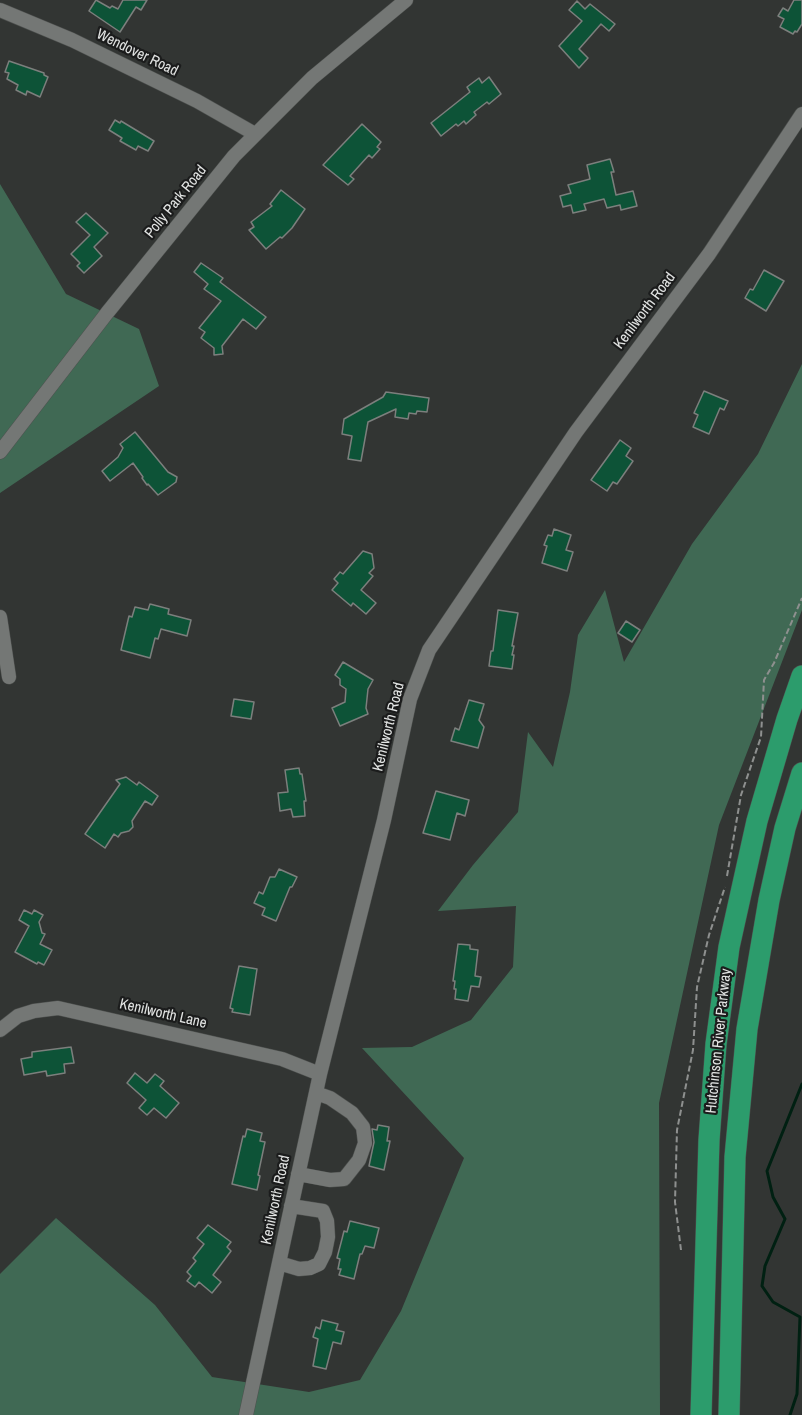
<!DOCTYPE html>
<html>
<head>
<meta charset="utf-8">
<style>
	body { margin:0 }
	canvas { display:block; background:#323533 }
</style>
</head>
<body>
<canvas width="802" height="1415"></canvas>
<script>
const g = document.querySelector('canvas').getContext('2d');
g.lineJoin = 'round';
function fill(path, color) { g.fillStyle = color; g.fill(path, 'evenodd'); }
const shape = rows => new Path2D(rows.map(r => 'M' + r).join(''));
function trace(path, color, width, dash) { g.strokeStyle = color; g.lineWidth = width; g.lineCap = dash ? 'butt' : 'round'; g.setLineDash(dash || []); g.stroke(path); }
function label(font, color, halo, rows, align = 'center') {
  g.font = font + ' "Archivo Narrow",sans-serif'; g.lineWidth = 4.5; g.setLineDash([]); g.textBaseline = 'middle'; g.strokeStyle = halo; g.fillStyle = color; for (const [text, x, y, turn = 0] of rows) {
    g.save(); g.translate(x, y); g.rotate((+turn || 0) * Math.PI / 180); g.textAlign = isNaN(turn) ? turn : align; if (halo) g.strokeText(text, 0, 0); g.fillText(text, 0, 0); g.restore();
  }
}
fill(shape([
	[0,184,66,294,139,329,159,386,0,493],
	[802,364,802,610,719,825,659,1103,660,1415,0,1415,0,1274,56,1218,155,1305,212,1377,309,1392,360,1380,401,1311,464,1158,362,1048,412,1047,471,1020,513,967,516,906,438,911,473,865,518,812,528,732,553,767,570,692,578,635,605,590,624,662,692,544,758,454]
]), '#406954');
trace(shape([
	[790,1415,797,1394,800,1317,773,1302,762,1286,765,1266,785,1219,773,1197,767,1171,802,1084]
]), '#002012', 3);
const building = shape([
	[96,0,110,8,112,6,118,9,123,0,147,0,141,10,136,7,120,32,89,11,96,0],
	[794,0,802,0,802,24,797,32,795,31,793,34,780,27,784,19,778,16,783,8,788,11,794,0],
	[577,1,585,9,590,4,615,24,609,31,601,24,579,49,588,58,579,68,559,46,582,21,569,10,577,1],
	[9,61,44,73,44,75,48,77,40,97,27,91,26,95,16,90,18,85,7,79,9,73,5,72,9,61],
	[489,77,501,94,489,104,487,102,474,112,476,115,466,124,464,121,458,126,456,124,441,136,431,123,470,92,467,87,479,78,482,83,489,77],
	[115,120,120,123,121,121,154,141,148,151,138,146,136,150,120,141,122,138,109,130,115,120],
	[362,124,381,142,377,147,380,149,372,158,369,155,350,176,354,179,348,185,323,165,362,124],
	[610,159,614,172,611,172,616,195,633,191,637,206,621,210,620,205,607,208,604,199,584,204,586,210,573,213,571,205,563,207,560,196,571,193,568,185,590,179,587,165,610,159],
	[281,190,305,209,292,228,282,238,280,237,266,249,249,230,254,227,251,222,272,206,270,204,281,190],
	[86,213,108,233,94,247,102,256,84,273,77,266,80,263,71,254,90,235,76,222,86,213],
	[201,263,223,278,220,282,266,317,256,329,243,319,222,346,223,354,214,355,214,348,201,338,205,332,199,328,221,301,204,289,208,284,194,272,201,263],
	[764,270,784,281,766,311,745,298,750,289,753,290,764,270],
	[704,391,728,401,724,410,720,408,709,434,693,427,698,415,694,413,704,391],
	[386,392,429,398,427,412,417,411,416,414,409,413,408,419,395,417,396,409,368,422,361,461,348,459,352,436,342,434,344,419,383,397,386,392],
	[135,432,168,472,177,477,176,482,158,495,148,484,147,485,142,478,143,477,133,463,110,481,102,471,118,457,123,448,120,444,135,432],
	[620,440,631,448,626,456,633,461,617,484,613,482,607,491,591,480,620,440],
	[554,529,571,535,566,550,573,552,567,571,542,563,547,546,544,545,548,535,552,536,554,529],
	[363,551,372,554,374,568,369,573,373,576,361,590,376,603,366,614,353,603,351,606,332,590,338,583,334,579,340,572,343,574,363,551],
	[150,604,169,609,168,614,191,620,187,636,161,629,158,639,155,638,150,658,121,650,129,616,132,617,135,607,148,610,150,604],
	[498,610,518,613,512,646,514,646,512,655,514,655,512,669,489,666,491,651,493,651,498,610],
	[626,621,640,630,632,642,618,633,626,621],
	[343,662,373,680,368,689,366,708,368,714,340,726,332,708,345,702,346,689,340,685,340,679,335,675,343,662],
	[234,699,254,702,251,719,231,716,234,699],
	[469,700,484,704,479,720,484,727,478,748,451,741,455,728,459,730,469,700],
	[299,768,300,774,302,774,306,801,304,801,305,816,293,817,291,809,280,811,278,793,288,792,285,770,299,768],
	[126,777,137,785,139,782,158,796,152,805,145,801,132,821,133,827,129,831,121,833,118,837,114,834,105,848,85,834,120,784,116,780,126,777],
	[436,791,469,800,465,816,457,813,450,840,423,833,436,791],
	[279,869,297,877,292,887,290,887,276,921,262,915,265,908,254,903,259,892,263,894,270,877,275,877,279,869],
	[24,910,32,914,34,910,43,915,39,922,42,933,45,934,40,944,52,950,44,965,38,962,37,964,15,952,29,926,19,920,24,910],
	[458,944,470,945,470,949,478,950,475,976,481,977,479,987,471,986,468,1001,455,999,456,989,454,989,455,981,453,981,458,944],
	[239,966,257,969,250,1015,232,1012,233,1009,230,1008,239,966],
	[71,1047,74,1063,64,1064,65,1073,47,1076,46,1071,24,1075,21,1059,32,1057,32,1052,71,1047],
	[135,1073,147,1083,155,1074,164,1081,160,1086,179,1103,166,1118,154,1108,147,1115,139,1108,146,1100,127,1083,135,1073],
	[378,1125,389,1127,387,1141,390,1141,384,1170,369,1166,374,1142,372,1129,377,1130,378,1125],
	[247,1129,262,1133,260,1141,265,1142,258,1175,260,1176,257,1190,232,1184,243,1136,245,1137,247,1129],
	[350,1221,379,1228,374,1248,365,1246,362,1254,360,1254,354,1279,339,1275,341,1269,338,1269,340,1259,337,1258,342,1239,344,1231,347,1232,350,1221],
	[208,1225,231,1242,227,1247,231,1251,213,1275,221,1282,212,1293,199,1282,195,1287,187,1281,191,1276,187,1272,196,1261,193,1258,204,1244,197,1238,208,1225],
	[322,1320,338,1324,336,1330,344,1332,341,1344,333,1342,326,1369,313,1366,318,1339,313,1337,316,1327,320,1329,322,1320]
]);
fill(building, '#0d5337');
trace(building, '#7c7f7d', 1.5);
const minor = shape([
	[0,10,72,40,197,101,255,134],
	[0,452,107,313,234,156,312,78,406,0],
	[0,617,9,677],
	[0,1030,18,1016,34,1011,58,1008,282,1059,320,1074],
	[298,1174,330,1180,344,1179,359,1160,365,1143,363,1127,352,1113,330,1098,316,1093],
	[279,1263,299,1269,310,1268,319,1264,325,1252,328,1237,327,1221,323,1211,291,1206],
	[246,1415,320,1074,384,820,410,699,429,650,576,432,709,254,802,114]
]);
const highway = shape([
	[701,1415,709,1140,716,1044,729,947,757,821,787,719,802,676],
	[729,1415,735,1157,747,1029,769,900,785,828,802,773]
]);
trace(minor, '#4e514f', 15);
trace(highway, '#4e514f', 22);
trace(shape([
	[727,876,741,795,761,737,764,680,774,663,802,598],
	[681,1250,675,1202,677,1130,693,1050,697,987,709,935,725,887]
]), '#8e908f', 2, [6, 3]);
trace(minor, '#747775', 14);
trace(highway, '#2c9c6c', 21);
label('15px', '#e2e4e3', '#1b1c1c', [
	["Wendover Road",137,53,26],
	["Polly Park Road",176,202,-51],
	["Kenilworth Road",645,311,-53],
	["Kenilworth Road",389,727,-76],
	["Kenilworth Lane",163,1014,13],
	["Hutchinson River Parkway",719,1041,-84],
	["Kenilworth Road",276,1200,-78]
]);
</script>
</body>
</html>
